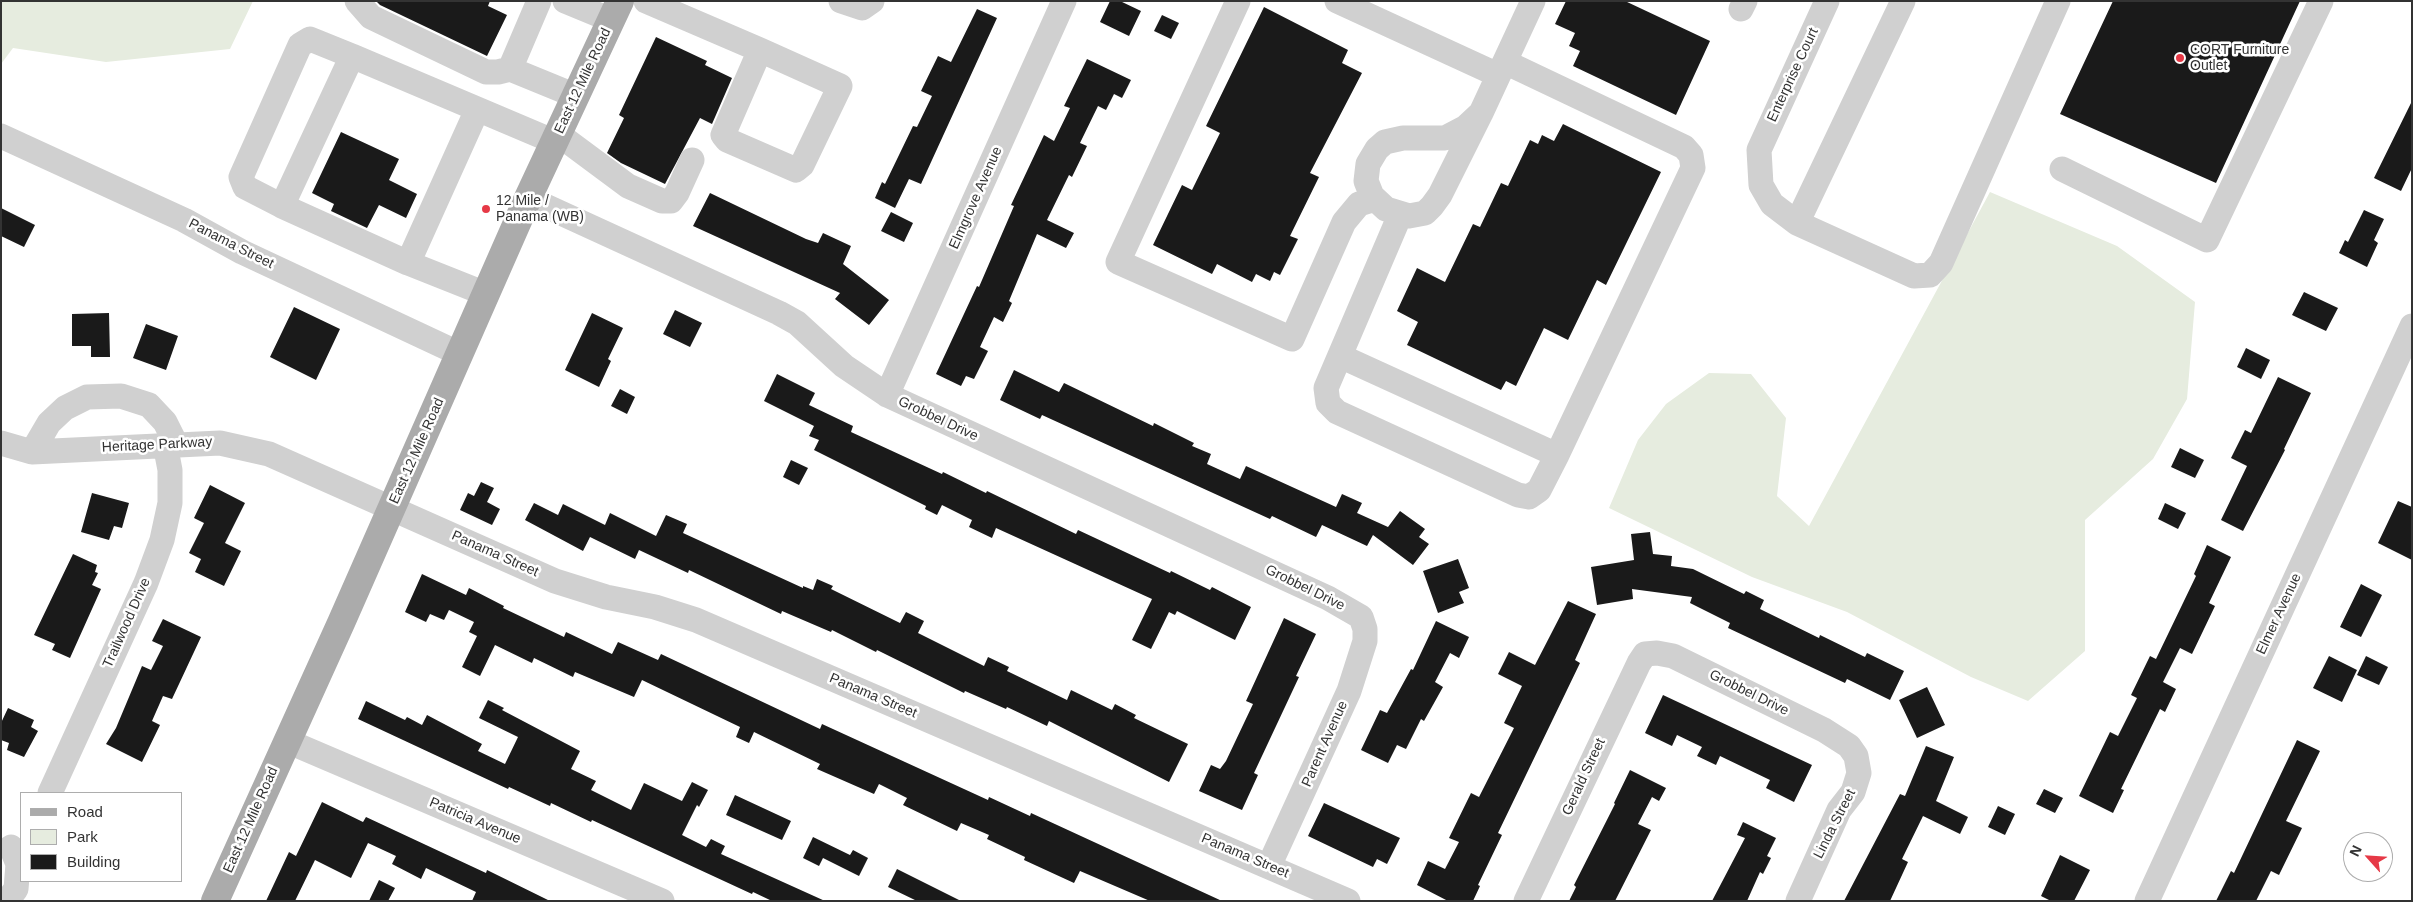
<!DOCTYPE html>
<html>
<head>
<meta charset="utf-8">
<style>
	body { margin:0 }
	#map { position:relative; width:2413px; height:902px; overflow:hidden; background:#fff; font-family:Arial,sans-serif }
	canvas { display:block }
	.frame { position:absolute; inset:0; border:2px solid #333; pointer-events:none }
	.legend { position:absolute; left:20px; top:792px; width:162px; height:90px; box-sizing:border-box; background:#fff; border:1px solid #adadad; margin:0; padding:6px 9px; list-style:none; font-size:15px; color:#333 }
	.legend li { display:flex; align-items:center; gap:10px; height:25px }
	.legend b { width:25px; border:1px solid #adadad }
	.north { position:absolute; left:2343px; top:832px; width:50px; height:50px; box-sizing:border-box; background:#fff; border:1px solid #adadad; border-radius:50%; rotate:296deg; font-size:14px; font-weight:700; line-height:20px; text-align:center; color:#333 }
	.north::after { content:''; display:block; margin:auto; width:18px; height:22px; background:#e63946; clip-path:polygon(50% 0,100% 100%,50% 72%,0 100%) }
</style>
</head>
<body>
<div id="map">
<canvas width="2413" height="902"></canvas>
<div class="frame"></div>
<ul class="legend">
<li><b style="height:6px;background:#ababab"></b>Road</li>
<li><b style="height:14px;background:#e6ecdf"></b>Park</li>
<li><b style="height:14px;background:#1a1a1a"></b>Building</li>
</ul>
<div class="north">N</div>
</div>
<script>
const g = document.querySelector('canvas').getContext('2d');
g.lineJoin = 'round';
function fill(path, color) { g.fillStyle = color; g.fill(path, 'evenodd'); }
const shape = rows => new Path2D(rows.map(r => 'M' + r).join(''));
function trace(path, color, width, dash) { g.strokeStyle = color; g.lineWidth = width; g.lineCap = dash ? 'butt' : 'round'; g.setLineDash(dash || []); g.stroke(path); }
function label(font, color, halo, rows, align = 'center') {
  g.font = font + ' Arial,sans-serif'; g.lineWidth = 5; g.setLineDash([]); g.textBaseline = 'middle'; g.strokeStyle = halo; g.fillStyle = color; for (const [text, x, y, turn = 0] of rows) {
    g.save(); g.translate(x, y); g.rotate((+turn || 0) * Math.PI / 180); g.textAlign = isNaN(turn) ? turn : align; if (halo) g.strokeText(text, 0, 0); g.fillText(text, 0, 0); g.restore();
  }
}
fill(shape([
	[1,1,253,1,230,49,106,62,13,48,1,64],
	[1990,192,2117,246,2195,302,2187,399,2153,459,2085,520,2085,651,2028,701,1971,677,1847,612,1752,577,1609,508,1638,440,1666,404,1709,373,1751,374,1786,418,1777,496,1809,526]
]), '#e6ecdf');
fill(shape([
	[376,1,490,1,488,6,507,15,487,56,380,5],
	[1110,1,1120,1,1141,11,1129,36,1100,22],
	[1566,1,1625,1,1710,41,1676,115,1573,66,1580,51,1569,46,1575,33,1555,24],
	[2113,1,2300,1,2216,183,2060,114],
	[1264,7,1348,50,1342,63,1362,73,1310,173,1319,177,1290,236,1298,239,1280,275,1274,272,1270,281,1256,274,1252,282,1217,264,1212,274,1153,245,1182,185,1192,190,1220,133,1206,126],
	[977,9,997,18,921,184,909,179,895,208,875,198,882,182,885,184,913,126,917,127,932,96,921,91,938,56,951,62],
	[1162,15,1179,23,1171,39,1154,31],
	[656,37,707,61,705,65,732,78,712,124,700,118,665,184,621,163,607,153,624,118,619,115],
	[1087,59,1131,80,1122,98,1114,94,1106,110,1098,106,1080,143,1087,146,1072,177,1069,175,1047,220,1074,233,1066,248,1037,234,1009,301,1012,303,1003,322,994,317,980,347,988,351,974,379,966,376,961,386,936,374,977,286,979,287,1014,206,1011,205,1044,135,1054,141,1070,108,1064,106],
	[2412,101,2412,168,2401,191,2374,178],
	[1563,124,1661,172,1606,285,1597,280,1568,340,1544,328,1516,386,1506,381,1501,390,1407,345,1418,322,1397,311,1417,268,1445,282,1473,224,1480,227,1501,183,1508,186,1530,140,1538,144,1542,135,1554,141],
	[341,132,399,159,389,180,417,194,406,218,379,205,367,228,331,211,334,204,312,193],
	[710,193,806,239,818,243,823,233,851,246,843,264,889,300,869,325,835,299,840,293,693,226],
	[1,208,35,225,24,247,1,236],
	[2364,210,2384,219,2374,240,2378,243,2367,267,2339,253,2345,240,2348,242],
	[891,212,913,223,904,242,881,231],
	[2304,292,2338,308,2326,331,2292,315],
	[294,307,340,329,316,380,270,357],
	[675,310,702,323,690,347,663,334],
	[109,313,110,357,91,357,91,346,72,346,72,314],
	[592,313,623,328,608,359,611,361,599,387,565,370],
	[146,324,178,336,166,370,133,358],
	[2246,348,2270,360,2261,379,2237,367],
	[1014,370,1059,392,1064,383,1153,426,1154,423,1194,443,1192,446,1211,454,1207,464,1240,479,1246,466,1336,507,1342,494,1362,503,1357,513,1388,527,1400,511,1425,529,1419,537,1429,544,1413,565,1373,535,1367,546,1322,525,1316,537,1272,516,1270,519,1042,415,1040,419,1000,400],
	[777,374,815,393,809,405,853,426,851,432,942,474,943,472,986,493,987,491,1076,534,1078,530,1170,573,1171,571,1210,590,1212,587,1251,607,1235,640,1177,611,1175,615,1169,612,1151,649,1132,640,1152,599,996,528,992,538,969,527,972,520,942,505,937,515,925,509,926,506,814,450,819,440,809,436,814,426,764,401],
	[2278,377,2311,393,2284,449,2285,450,2243,531,2221,520,2247,466,2231,458,2245,430,2251,433],
	[620,389,635,397,627,414,611,406],
	[2180,448,2204,460,2195,478,2171,467],
	[791,460,808,468,799,485,783,477],
	[481,482,494,488,487,502,500,509,492,525,460,510,468,493,474,496],
	[210,485,245,503,225,543,241,551,224,586,195,572,201,559,189,553,204,523,194,518],
	[92,493,129,503,122,528,114,526,109,540,81,532],
	[2398,501,2412,507,2412,560,2378,543],
	[534,503,558,515,563,504,605,525,610,513,656,536,666,515,687,524,683,533,803,588,803,586,813,590,817,579,833,586,831,589,900,623,906,612,924,621,918,633,984,666,988,657,1009,667,1007,671,1067,700,1071,690,1112,710,1115,704,1136,715,1134,718,1188,744,1169,782,1049,721,1047,726,1007,707,1006,709,965,691,964,693,877,650,876,652,832,630,831,632,782,611,781,614,689,570,688,573,639,550,635,559,590,537,583,551,525,520],
	[2165,503,2186,513,2178,529,2158,519],
	[1650,532,1653,554,1672,556,1671,566,1693,569,1744,594,1746,591,1764,600,1760,609,1819,638,1820,635,1865,657,1867,653,1904,671,1890,700,1847,679,1845,683,1728,628,1730,623,1690,603,1692,597,1632,589,1633,599,1597,605,1591,567,1634,560,1631,534],
	[2207,545,2231,557,2209,603,2215,606,2192,654,2180,648,2163,682,2176,689,2165,712,2160,709,2121,789,2124,790,2113,813,2079,796,2110,732,2118,736,2137,698,2131,695,2150,656,2156,659,2196,576,2194,574],
	[73,554,97,565,95,572,98,573,92,585,101,589,70,658,52,650,55,644,34,635],
	[1458,559,1469,588,1459,592,1464,603,1438,613,1423,571],
	[422,574,466,595,469,588,504,606,503,608,564,637,566,632,612,654,618,642,658,660,661,654,820,729,822,724,988,800,989,797,1030,816,1031,813,1222,901,1150,901,1080,871,1074,883,1024,860,1025,857,987,839,989,835,961,823,957,831,903,805,907,798,879,784,874,794,817,769,820,764,754,732,749,743,736,737,740,727,642,680,634,697,575,672,573,677,534,658,532,663,495,645,480,676,462,667,477,636,469,632,474,622,449,610,444,620,430,614,426,622,405,612],
	[2361,584,2382,595,2361,637,2340,627],
	[1568,601,1596,614,1575,660,1580,663,1498,833,1502,835,1478,885,1480,886,1473,901,1448,901,1417,885,1428,861,1445,869,1459,842,1449,838,1471,793,1479,797,1514,728,1504,723,1522,686,1498,674,1509,652,1535,665],
	[1284,618,1316,634,1296,676,1299,677,1254,773,1258,775,1242,810,1199,791,1211,765,1220,769,1226,761,1253,704,1246,701],
	[163,619,201,637,172,699,163,696,152,721,160,725,142,762,106,744,116,728,142,666,151,670,163,646,152,641],
	[1436,621,1469,637,1459,658,1450,653,1435,682,1443,687,1424,721,1421,719,1406,749,1397,745,1388,763,1361,750,1380,710,1387,713,1411,669,1413,670],
	[2329,656,2357,670,2342,702,2313,688],
	[2366,656,2388,667,2379,685,2357,675],
	[1927,687,1945,725,1917,738,1899,700],
	[1663,695,1812,765,1794,802,1766,788,1770,780,1720,756,1716,765,1697,756,1702,747,1677,735,1672,746,1645,733],
	[488,700,504,708,502,710,580,751,571,769,596,781,591,790,631,810,644,783,682,801,692,782,708,790,699,807,697,805,682,835,706,847,711,839,725,846,721,854,825,901,772,901,753,892,752,894,592,820,591,822,551,803,550,806,509,787,508,789,358,719,366,701,405,720,407,717,422,725,427,715,482,744,478,751,505,764,518,737,479,718],
	[8,708,34,720,31,727,38,731,24,757,7,750,9,743,1,740,1,723],
	[2297,740,2320,751,2286,821,2302,828,2279,875,2271,871,2256,901,2216,901,2231,871,2234,873],
	[1926,746,1954,757,1936,801,1968,817,1960,834,1923,816,1902,859,1908,862,1890,901,1844,901,1900,794,1905,796],
	[1630,770,1666,788,1659,801,1652,797,1638,824,1651,830,1615,901,1569,901,1576,887,1574,885,1615,804,1614,803],
	[2044,789,2063,798,2055,813,2036,804],
	[735,795,791,821,782,840,726,815],
	[322,802,363,822,366,817,486,873,487,870,550,901,472,901,476,892,426,868,421,879,392,864,396,856,368,843,351,878,315,860,295,901,266,901,289,852,296,856],
	[1324,803,1400,838,1387,864,1377,859,1373,867,1308,836],
	[1998,806,2015,814,2005,835,1988,827],
	[1743,822,1776,838,1767,856,1771,858,1763,874,1760,872,1747,901,1712,901,1745,838,1737,835],
	[813,837,850,855,853,850,868,858,859,876,823,858,819,866,803,858],
	[2060,855,2090,870,2074,901,2051,901,2041,896],
	[897,869,961,901,917,901,888,887],
	[379,880,395,888,388,901,369,901]
]), '#1a1a1a');
trace(shape([
	[357,1,371,17,486,72,498,72,510,69],
	[539,1,510,69,576,96],
	[565,1,611,20],
	[646,1,760,50,840,86,802,165,796,170,727,140,723,135,760,50],
	[841,1,862,8,872,1],
	[1238,1,1118,262,1292,339,1344,222,1359,204,1375,199],
	[1337,1,1498,75],
	[1827,1,1759,150,1761,185,1772,204,1797,223,1914,276,1930,275,1941,263,2058,1],
	[1741,9,1745,1],
	[1481,113,1466,127,1445,138,1403,138,1385,142,1377,149,1368,164,1366,181,1372,196,1386,209,1409,216,1425,213,1432,206,1440,195,1481,113,1533,1],
	[558,134,628,186,662,201,671,201,677,193,692,160],
	[1,136,184,220,242,252,460,354],
	[2062,169,2207,240,2321,1],
	[528,198,779,313,797,323,844,366,887,395,1328,598,1361,617,1365,629,1365,641,1349,691,1269,866],
	[282,206,245,187,241,177,300,45,310,39,352,56],
	[1400,215,1326,388,1328,403,1337,412,1518,495,1529,497,1539,490,1557,455,1693,168,1691,155,1684,147,1505,62],
	[1797,223,1903,1],
	[408,263,477,110],
	[486,294,408,263,282,206,352,56,555,142],
	[1340,356,1557,455],
	[887,395,1064,1],
	[1,443,32,452,220,443,269,454,555,581,606,597,655,607,696,620,1348,901],
	[32,452,49,423,65,408,87,397,121,396,149,405,165,422,176,444],
	[287,741,662,901],
	[50,793,146,583,162,540,170,503,170,470,165,444],
	[7,901,16,889,18,864,11,847],
	[1526,901,1639,663,1645,654,1657,653,1673,656,1824,730,1849,746,1856,756,1859,773,1853,792,1839,810,1798,901],
	[2147,901,2412,326]
]), '#d0d0d0', 25);
trace(shape([
	[215,901,341,623,528,198,620,1]
]), '#ababab', 28);
for (const [x, y, r, color] of [
	[2180,58,5,"#e63946"],
	[486,209,5,"#e63946"]
]) { const dot = new Path2D(); dot.arc(x, y, r, 0, 2 * Math.PI); g.fillStyle = color; g.fill(dot); trace(dot, '#fff', 2); }
label('14px', '#333', '#fff', [
	["CORT Furniture",2190,50],
	["Outlet",2190,66],
	["12 Mile /",496,201],
	["Panama (WB)",496,217]
], 'left');
label('14px', '#333', '#fff', [
	["Enterprise Court",1793,75,-65],
	["East 12 Mile Road",583,81,-65],
	["Elmgrove Avenue",976,198,-66],
	["Panama Street",231,244,27],
	["Grobbel Drive",938,419,25],
	["Heritage Parkway",157,445,-3],
	["East 12 Mile Road",417,451,-66],
	["Panama Street",495,554,24],
	["Grobbel Drive",1305,588,26],
	["Elmer Avenue",2279,614,-65],
	["Trailwood Drive",127,623,-66],
	["Grobbel Drive",1749,693,26],
	["Panama Street",873,696,23],
	["Parent Avenue",1325,744,-66],
	["Gerald Street",1584,777,-65],
	["East 12 Mile Road",251,820,-66],
	["Patricia Avenue",475,821,23],
	["Linda Street",1835,824,-63],
	["Panama Street",1245,856,23]
]);
</script>
</body>
</html>
